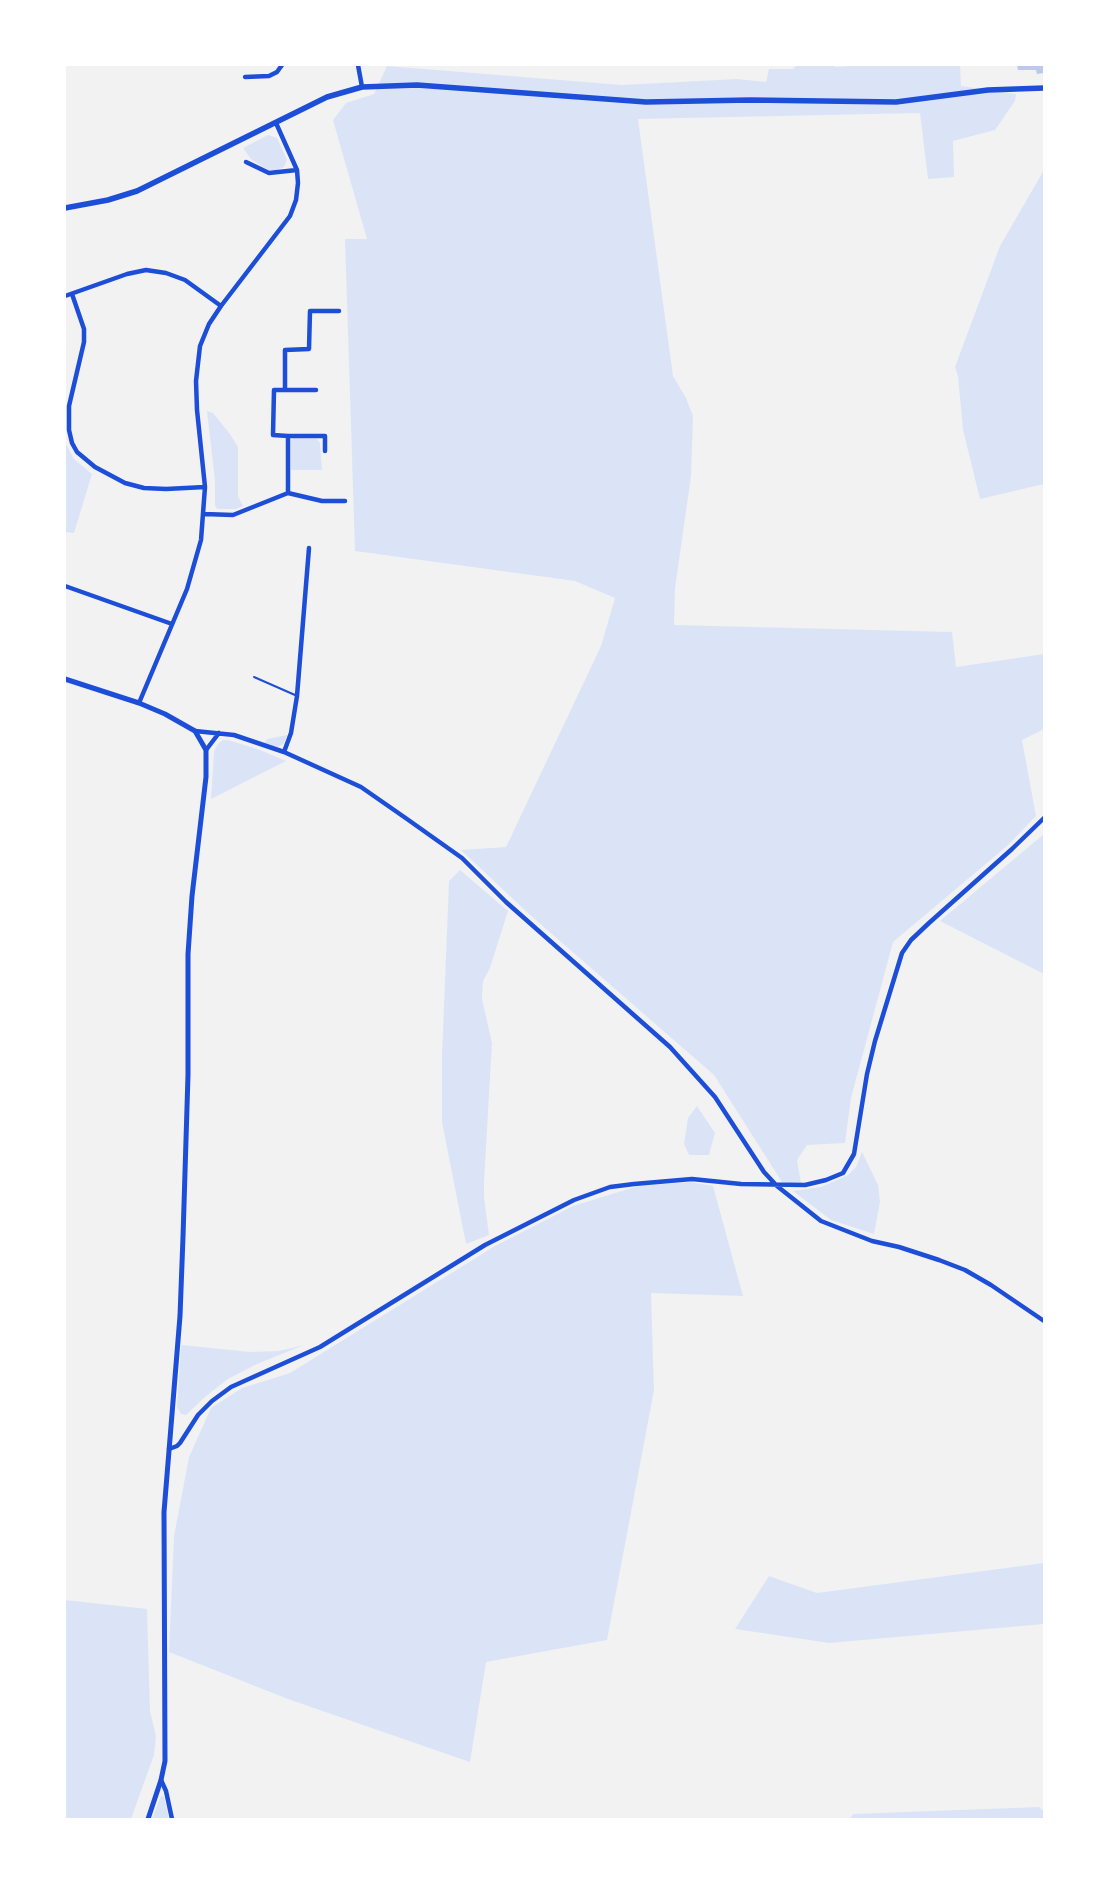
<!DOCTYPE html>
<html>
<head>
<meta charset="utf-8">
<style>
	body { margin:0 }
	#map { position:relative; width:1109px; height:1884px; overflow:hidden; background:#f2f2f2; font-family:Roboto,sans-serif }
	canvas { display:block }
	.frame { position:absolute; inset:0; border:66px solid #fff; pointer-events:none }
</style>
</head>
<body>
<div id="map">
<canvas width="1109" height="1884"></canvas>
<div class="frame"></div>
</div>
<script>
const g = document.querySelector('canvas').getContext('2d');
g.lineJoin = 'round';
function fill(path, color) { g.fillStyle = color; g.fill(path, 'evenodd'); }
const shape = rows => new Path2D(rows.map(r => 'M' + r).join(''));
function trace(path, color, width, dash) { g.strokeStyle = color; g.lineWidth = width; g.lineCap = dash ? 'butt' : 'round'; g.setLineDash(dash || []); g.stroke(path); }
fill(shape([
	[797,65,834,65,835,67,864,65,960,65,961,86,1016,94,1015,101,995,130,953,141,954,177,928,179,920,113,638,119,673,376,686,398,693,416,691,476,675,588,674,625,952,632,956,667,1044,654,1044,729,1022,740,1036,816,1007,846,893,942,851,1098,845,1143,807,1145,797,1160,801,1183,782,1182,714,1075,529,914,461,850,506,847,601,646,615,598,575,581,355,551,345,239,367,239,333,120,346,103,374,94,387,66,622,85,737,79,766,82,769,69,793,69],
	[268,135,277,138,287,160,284,167,277,170,269,170,263,167,251,159,243,148],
	[1044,170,1044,484,980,499,963,430,958,376,955,367,1000,246],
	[207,411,213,413,230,434,238,447,238,496,243,506,236,509,217,509,215,505,215,481],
	[294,438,317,439,320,443,322,470,291,470,291,440],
	[65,442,74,459,92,474,74,533,65,532],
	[287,735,284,743,280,746,276,747,264,743,267,739],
	[223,740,228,740,260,750,286,761,211,799,214,751,218,744],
	[1044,834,1044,974,940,921],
	[460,870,508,911,490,968,483,981,482,999,492,1043,484,1182,484,1197,489,1235,466,1244,442,1122,442,1055,449,881],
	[697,1106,715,1133,709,1155,689,1155,684,1144,688,1118],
	[862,1152,878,1185,880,1202,874,1234,831,1220,793,1191,821,1187,848,1175,856,1167],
	[690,1182,713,1186,743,1296,651,1293,654,1390,607,1640,486,1662,470,1762,288,1699,169,1652,174,1536,189,1457,211,1408,242,1388,290,1373,495,1246,573,1206,638,1186],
	[181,1345,250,1352,279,1351,304,1345,257,1364,228,1379,205,1397,186,1415,181,1414,177,1407],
	[1044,1563,1044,1624,829,1643,735,1629,769,1576,817,1593],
	[65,1600,147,1609,150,1711,156,1736,154,1755,131,1819,65,1819],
	[161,1796,164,1797,169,1819,152,1819],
	[1039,1807,1044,1811,1044,1819,850,1819,853,1814]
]), '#dbe4f7');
fill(shape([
	[1017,65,1044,65,1044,73,1037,74,1036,70,1018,70]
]), '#bdc9ec');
trace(shape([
	[254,677,295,695]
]), '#1d4ed8', 2);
trace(shape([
	[358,65,362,87],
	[245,77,269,76,277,72,282,65],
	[246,162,269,173,297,170],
	[72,294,84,329,84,342,69,406,69,430,72,443,77,452,95,467,125,483,144,488,166,489,205,487],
	[65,296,127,274,146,270,166,273,185,280,221,306],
	[285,390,285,350,309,349,310,311,339,311],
	[288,436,273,435,274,390,316,390],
	[288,493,288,436,325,436,325,451],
	[204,514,233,515,288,493,322,501,345,501],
	[65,586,172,624],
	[139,703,187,589,201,540,205,487,197,410,196,381,200,346,209,324,221,306,290,216,296,200,298,183,297,170,276,123],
	[195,731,234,735,284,752,361,787,407,819,462,858,506,902,670,1047,715,1097,764,1172,777,1186,821,1221,872,1241,899,1247,939,1260,965,1270,991,1285,1044,1321],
	[206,750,219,733],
	[284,752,291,733,297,696,309,548],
	[169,1449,177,1446,180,1443,198,1415,212,1401,231,1387,320,1347,485,1245,574,1200,610,1187,634,1184,692,1179,741,1184,805,1185,826,1180,843,1173,854,1154,867,1074,875,1041,902,953,911,940,929,923,1012,849,1044,818],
	[161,1780,166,1791,172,1819]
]), '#1d4ed8', 4.5);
trace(shape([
	[65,679,139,703,165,714,195,731,206,750,206,777,192,896,188,954,188,1075,183,1237,180,1316,164,1512,165,1761,161,1780,148,1819]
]), '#1d4ed8', 5);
trace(shape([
	[65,208,108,200,137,191,327,97,362,87,417,85,646,102,750,100,896,102,988,90,1044,88]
]), '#1d4ed8', 5.5);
</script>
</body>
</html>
